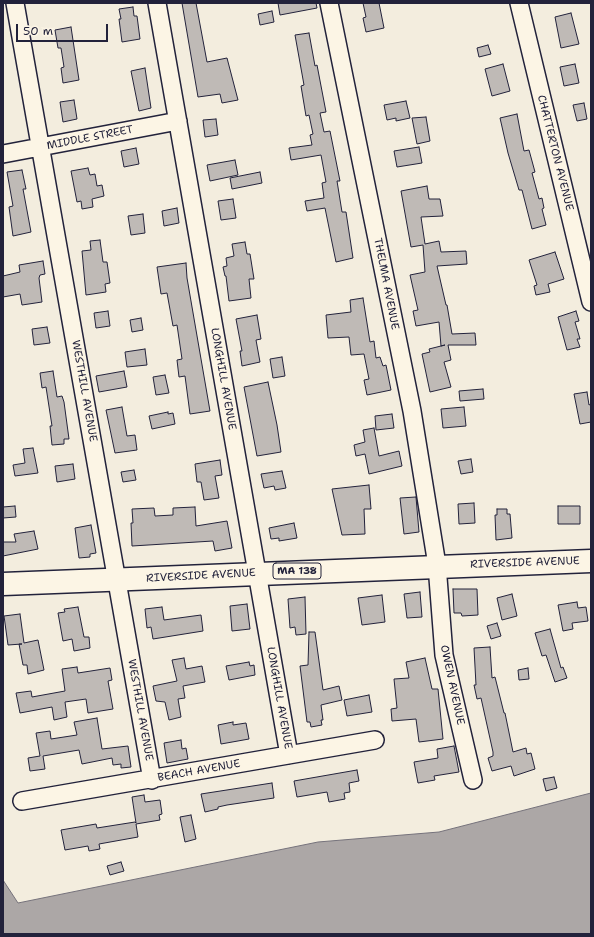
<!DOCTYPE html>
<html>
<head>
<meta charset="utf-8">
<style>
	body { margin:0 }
	#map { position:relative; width:594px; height:937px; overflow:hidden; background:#f3edde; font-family:"Shantell Sans",sans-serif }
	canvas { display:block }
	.frame { position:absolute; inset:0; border:4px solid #22223b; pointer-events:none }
	.scale { position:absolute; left:16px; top:24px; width:92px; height:18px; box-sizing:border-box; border:2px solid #22223b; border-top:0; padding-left:5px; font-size:12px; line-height:14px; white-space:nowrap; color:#22223b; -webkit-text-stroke:3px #fcf5e5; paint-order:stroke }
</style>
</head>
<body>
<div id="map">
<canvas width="594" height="937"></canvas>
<div class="frame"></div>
<div class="scale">50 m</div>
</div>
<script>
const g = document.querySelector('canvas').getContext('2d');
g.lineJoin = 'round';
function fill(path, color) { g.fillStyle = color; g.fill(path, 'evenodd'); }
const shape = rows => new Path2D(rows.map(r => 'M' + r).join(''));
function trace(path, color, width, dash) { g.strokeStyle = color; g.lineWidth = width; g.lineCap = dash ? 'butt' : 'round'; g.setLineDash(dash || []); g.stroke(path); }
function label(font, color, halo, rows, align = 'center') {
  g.font = font + ' "Shantell Sans",sans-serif'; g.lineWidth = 4; g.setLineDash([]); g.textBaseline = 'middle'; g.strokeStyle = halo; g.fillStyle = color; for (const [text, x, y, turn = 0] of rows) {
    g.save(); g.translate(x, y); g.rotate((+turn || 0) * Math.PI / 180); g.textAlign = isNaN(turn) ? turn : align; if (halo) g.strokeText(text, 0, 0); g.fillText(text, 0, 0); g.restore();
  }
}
const water = shape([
	[591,793,591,934,3,934,3,880,18,903,318,842,439,832,591,793]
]);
fill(water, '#aca7a6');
trace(water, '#75727b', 1);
const building = shape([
	[182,3,196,3,207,62,227,58,238,100,222,103,220,94,198,97,182,3],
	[278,3,316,3,317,8,280,15,278,3],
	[363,3,379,3,384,28,366,32,363,18,366,17,363,3],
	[133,7,134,16,137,16,140,39,122,42,119,19,121,19,119,9,133,7],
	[272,11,274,22,260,25,258,14,272,11],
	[571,13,579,44,561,48,555,17,571,13],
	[71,27,79,80,63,83,61,68,64,67,61,48,58,48,55,30,71,27],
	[309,33,315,66,317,65,326,112,320,113,324,132,330,131,340,181,337,181,342,212,346,212,353,258,336,262,325,208,307,211,305,201,324,198,322,183,326,182,321,155,291,160,289,148,312,145,310,135,313,134,309,115,306,116,301,86,304,85,295,35,309,33],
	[488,45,491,54,479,57,477,48,488,45],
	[503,64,510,91,492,96,485,69,503,64],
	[575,64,579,83,564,86,560,67,575,64],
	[145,68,151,108,139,111,131,71,145,68],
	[74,100,77,119,63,122,60,102,74,100],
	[406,101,410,118,396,121,396,118,387,120,384,105,406,101],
	[584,103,587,119,577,121,573,105,584,103],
	[517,114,524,151,529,150,535,172,532,173,539,199,542,198,544,208,542,209,546,225,532,229,522,190,519,190,508,153,500,118,517,114],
	[426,117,430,141,417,144,412,118,426,117],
	[216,119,218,135,205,137,203,120,216,119],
	[419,147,422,163,397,167,394,151,419,147],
	[136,148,139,164,124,167,121,151,136,148],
	[235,160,238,175,210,181,207,165,235,160],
	[88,168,90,175,95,174,97,186,102,185,104,196,92,199,93,207,82,209,81,201,77,202,71,171,88,168],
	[22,170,26,189,23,189,31,232,13,236,9,207,13,206,7,172,22,170],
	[260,172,262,183,232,189,230,178,260,172],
	[427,186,429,199,440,199,443,216,421,217,425,244,439,241,441,252,466,251,467,264,437,266,446,305,447,305,452,334,475,333,476,345,448,345,451,360,444,362,451,387,430,392,422,354,430,352,429,349,445,345,441,346,439,322,416,326,413,311,418,310,410,275,425,272,423,245,411,247,401,191,427,186],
	[233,199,236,218,221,220,218,201,233,199],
	[177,208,179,223,164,226,162,211,177,208],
	[143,214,145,233,131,235,128,216,143,214],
	[100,240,103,262,107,262,110,283,105,284,106,292,86,295,82,251,91,250,90,241,100,240],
	[245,242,247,254,250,254,254,279,249,279,251,298,229,301,226,276,225,276,223,267,227,266,226,258,234,256,232,244,245,242],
	[555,252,564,279,548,284,550,292,536,295,534,286,537,285,529,260,555,252],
	[43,261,45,274,40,275,39,278,42,302,22,305,20,294,3,297,3,276,20,272,19,265,43,261],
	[186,263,187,278,210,411,190,414,185,376,179,377,177,360,182,359,177,325,173,326,167,293,161,294,157,267,186,263],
	[363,298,370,342,374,341,376,358,380,357,383,366,386,365,391,390,367,395,364,380,369,379,364,354,351,355,349,337,328,338,326,315,351,312,350,300,363,298],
	[108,311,110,326,96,328,94,313,108,311],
	[576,311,579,321,575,322,580,339,577,339,580,347,567,350,558,317,576,311],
	[257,315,261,339,256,340,260,362,242,366,240,351,242,351,236,319,257,315],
	[141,318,143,330,132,332,130,320,141,318],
	[47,327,50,343,34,345,32,329,47,327],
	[145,349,147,365,127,367,125,352,145,349],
	[282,357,285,376,273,378,270,359,282,357],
	[53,371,57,397,62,396,64,402,69,439,64,439,64,444,52,445,50,426,52,426,46,387,42,388,40,373,53,371],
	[124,371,127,387,99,392,96,376,124,371],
	[165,375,169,393,156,395,153,377,165,375],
	[268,382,277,425,281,452,257,456,244,387,268,382],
	[483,389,484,399,460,401,459,391,483,389],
	[587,392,589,405,591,404,591,422,580,424,574,394,587,392],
	[122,407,127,436,135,435,137,450,115,453,106,410,122,407],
	[464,407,466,426,443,428,441,409,464,407],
	[168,412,168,414,173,413,175,424,152,429,149,416,168,412],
	[392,414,394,428,376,430,375,416,392,414],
	[374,428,379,456,399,451,402,466,369,474,365,454,356,456,354,445,365,442,363,430,374,428],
	[33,448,38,473,15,476,13,465,25,463,23,449,33,448],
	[471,459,473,472,461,474,458,461,471,459],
	[220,460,222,475,215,476,219,498,204,500,201,482,197,482,195,464,220,460],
	[73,464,75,479,57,482,55,466,73,464],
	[134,470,136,480,123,482,121,472,134,470],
	[282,471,286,488,275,490,274,486,264,488,261,474,282,471],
	[369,485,371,509,364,509,365,534,342,535,332,489,369,485],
	[416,497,419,532,404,534,400,498,416,497],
	[474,503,475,523,459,524,458,504,474,503],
	[15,506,16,517,3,518,3,507,15,506],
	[558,506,580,506,580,524,558,524,558,506],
	[195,507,196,526,227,521,232,548,215,551,213,541,132,546,131,523,133,523,132,509,154,508,155,516,173,515,173,508,195,507],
	[497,509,507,509,507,514,510,514,512,538,496,540,495,515,497,515,497,509],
	[294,523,297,538,279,541,279,538,271,539,269,528,294,523],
	[91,525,96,553,90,554,90,557,79,558,75,528,91,525],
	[34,531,38,549,3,556,3,542,16,542,14,534,34,531],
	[453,589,477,589,478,615,462,616,461,613,454,613,453,589],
	[420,592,422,617,407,618,404,594,420,592],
	[512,594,517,616,502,620,497,598,512,594],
	[382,595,385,622,362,625,358,598,382,595],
	[305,597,306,634,296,635,295,627,290,628,288,599,305,597],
	[577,602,578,608,586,607,588,621,572,623,573,629,563,631,558,605,577,602],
	[247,604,250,629,232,631,230,606,247,604],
	[78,607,84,637,89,637,90,648,74,651,72,639,63,641,58,613,65,612,64,609,78,607],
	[162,607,164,620,201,615,203,631,153,639,151,627,147,628,145,609,162,607],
	[20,614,24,643,38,640,44,670,28,674,27,665,23,665,19,644,22,644,8,645,4,616,20,614],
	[497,623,501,636,491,639,487,626,497,623],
	[550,629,561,668,563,667,567,678,555,682,546,655,542,656,535,633,550,629],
	[309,632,315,632,323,690,339,686,342,700,321,705,323,720,321,720,322,725,311,727,310,722,307,722,300,666,308,665,309,632],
	[490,647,492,678,495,677,504,713,505,713,513,752,526,748,527,754,531,753,535,769,514,776,511,766,492,771,488,758,493,756,493,752,481,698,477,699,474,685,476,685,474,648,490,647],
	[184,658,186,669,202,666,205,682,183,686,185,698,178,699,181,717,169,720,165,702,156,701,153,686,177,681,172,660,184,658],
	[425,658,432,689,438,689,443,739,419,742,416,719,392,721,391,709,397,708,394,679,409,678,406,662,425,658],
	[249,662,250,666,254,665,255,675,229,680,226,666,249,662],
	[77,667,78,673,110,668,112,680,108,681,113,709,88,713,86,699,65,702,67,717,54,720,52,707,20,713,16,693,31,691,32,697,65,691,62,669,77,667],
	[528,668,529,679,519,680,518,670,528,668],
	[369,695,372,712,347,716,344,700,369,695],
	[97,718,102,749,128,746,131,767,121,768,121,764,113,765,112,758,82,764,79,750,43,756,45,769,30,771,28,758,40,756,36,733,50,731,51,739,77,735,74,722,97,718],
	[233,722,233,725,246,723,249,739,221,744,218,725,233,722],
	[181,740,182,749,186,748,188,759,167,763,164,743,181,740],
	[454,746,459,772,434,776,435,780,418,783,414,762,438,758,437,749,454,746],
	[357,770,359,781,349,783,350,792,344,793,345,799,329,802,327,792,297,797,294,781,357,770],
	[554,777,557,788,546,791,543,779,554,777],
	[272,783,274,798,227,805,218,807,218,809,205,812,201,794,272,783],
	[144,795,145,802,160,800,162,814,159,815,160,820,136,824,138,837,99,844,100,849,89,851,88,846,65,850,61,830,96,824,97,828,135,822,136,823,132,797,144,795],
	[191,815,196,839,185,842,180,817,191,815],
	[121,862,124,871,110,875,107,866,121,862]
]);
fill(building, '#bfbab6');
trace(building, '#22223b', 1);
const minor = shape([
	[15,3,152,780],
	[157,3,289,755],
	[329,3,412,411,437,565,444,655,473,780],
	[519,3,591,302],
	[3,154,178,121],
	[22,801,375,740]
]);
const major = shape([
	[3,584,591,561]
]);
trace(minor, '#22223b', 20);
trace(major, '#22223b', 25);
trace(minor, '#fcf5e5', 17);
trace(major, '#fcf5e5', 22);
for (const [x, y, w] of [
	[297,571,48]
]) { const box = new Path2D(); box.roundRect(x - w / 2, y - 8, w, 16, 3); g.fillStyle = '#fcf5e5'; g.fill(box); trace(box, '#22223b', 1); }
label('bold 10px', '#22223b', null, [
	["MA 138",297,571]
]);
label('11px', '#22223b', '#fcf5e5', [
	["MIDDLE STREET",90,138,-11],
	["CHATTERTON AVENUE",555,153,76],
	["THELMA AVENUE",386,284,79],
	["LONGHILL AVENUE",223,379,80],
	["WESTHILL AVENUE",84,391,80],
	["RIVERSIDE AVENUE",525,563,-2],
	["RIVERSIDE AVENUE",201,576,-3],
	["OWEN AVENUE",452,685,78],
	["LONGHILL AVENUE",279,698,80],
	["WESTHILL AVENUE",140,710,80],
	["BEACH AVENUE",199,771,-10]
]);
</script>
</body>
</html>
